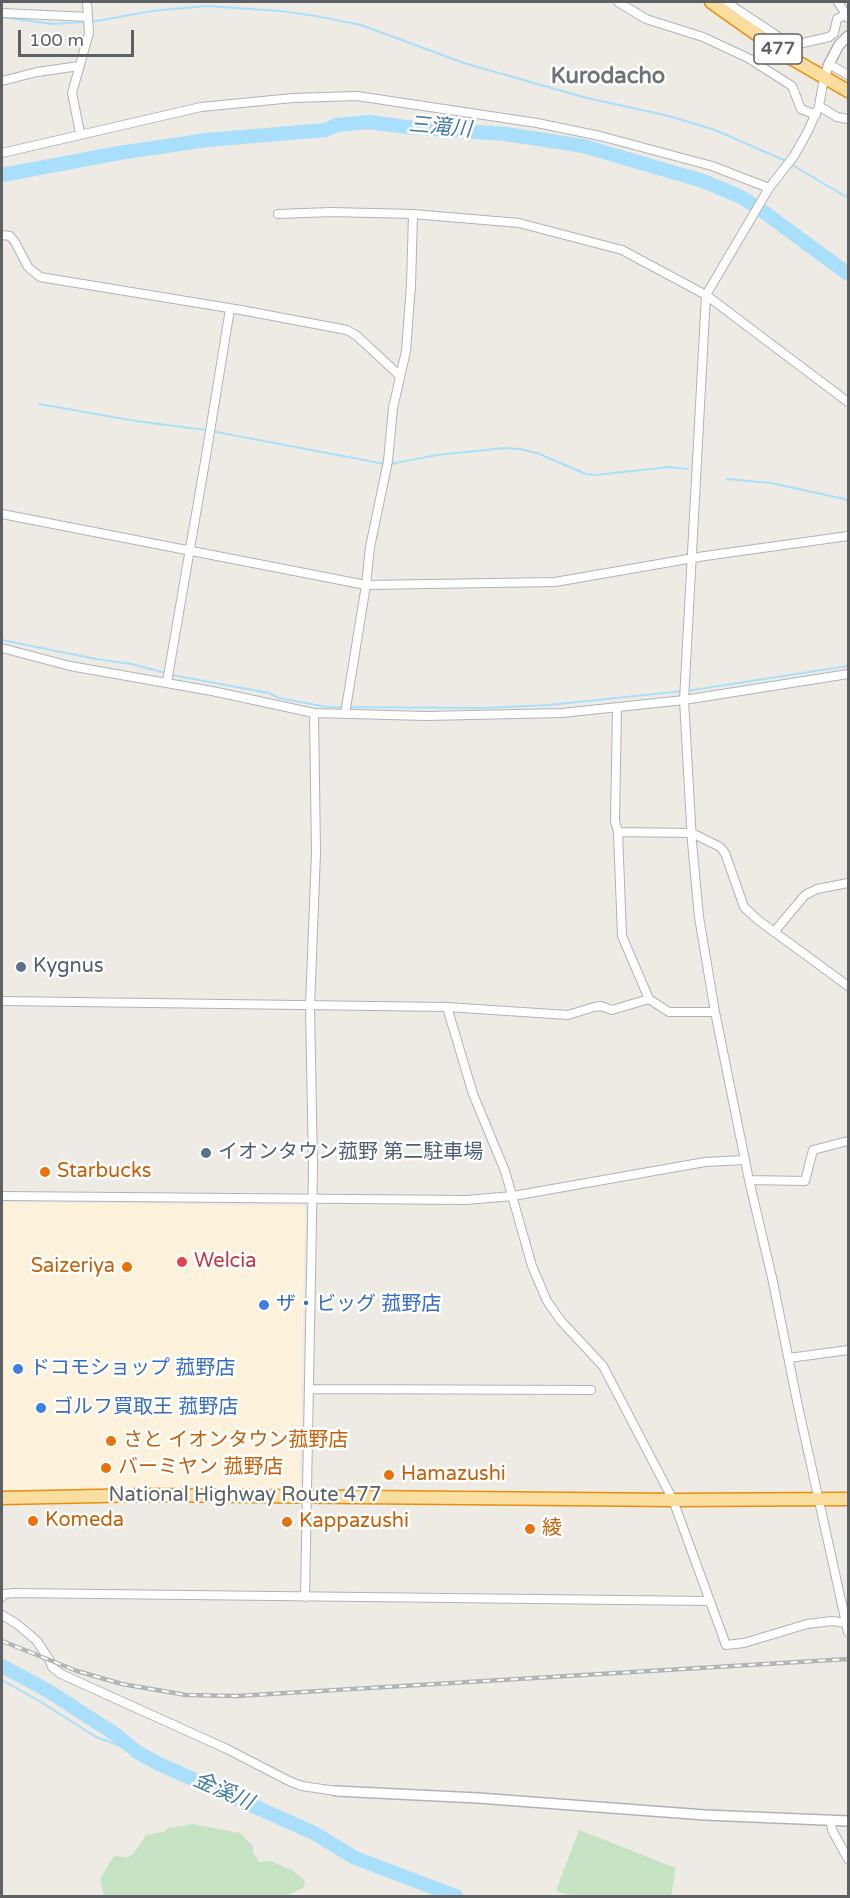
<!DOCTYPE html>
<html>
<head>
<meta charset="utf-8">
<style>
	body { margin:0 }
	#map { position:relative; width:850px; height:1898px; overflow:hidden; background:#eeebe5; font-family:"Varela Round",sans-serif }
	canvas { display:block }
	.frame { position:absolute; inset:0; border:3px solid #5d6164; pointer-events:none }
	.scale { position:absolute; left:18px; top:30px; width:116px; height:27px; box-sizing:border-box; border:3px solid #5d6164; border-top:0; padding-left:8px; font-size:18px; line-height:21px; white-space:nowrap; color:#5d6164; -webkit-text-stroke:4px #fff; paint-order:stroke }
</style>
</head>
<body>
<div id="map">
<canvas width="850" height="1898"></canvas>
<div class="frame"></div>
<div class="scale">100 m</div>
</div>
<script>
const g = document.querySelector('canvas').getContext('2d');
g.lineJoin = 'round';
function fill(path, color) { g.fillStyle = color; g.fill(path, 'evenodd'); }
const shape = rows => new Path2D(rows.map(r => 'M' + r).join(''));
function trace(path, color, width, dash) { g.strokeStyle = color; g.lineWidth = width; g.lineCap = dash ? 'butt' : 'round'; g.setLineDash(dash || []); g.stroke(path); }
function label(font, color, halo, rows, align = 'center') {
  g.font = font + ' "Varela Round","Noto Sans JP",sans-serif'; g.lineWidth = 5; g.setLineDash([]); g.textBaseline = 'middle'; g.strokeStyle = halo; g.fillStyle = color; for (const [text, x, y, turn = 0] of rows) {
    g.save(); g.translate(x, y); g.rotate((+turn || 0) * Math.PI / 180); g.textAlign = isNaN(turn) ? turn : align; if (halo) g.strokeText(text, 0, 0); g.fillText(text, 0, 0); g.restore();
  }
}
fill(shape([
	[2,1202,305,1206,300,1490,2,1492]
]), '#fcf2dc');
fill(shape([
	[193,1824,240,1833,253,1846,253,1852,259,1862,270,1861,292,1870,304,1880,305,1883,303,1888,286,1896,104,1896,100,1879,114,1856,128,1857,133,1854,146,1835,163,1832,168,1828],
	[579,1830,676,1868,671,1896,572,1896,556,1891]
]), '#c6e4c3');
trace(shape([
	[2,17,52,24,85,22],
	[91,22,152,11,207,6,280,11,316,16,361,25,464,63,583,97,669,116,715,130,786,161],
	[791,164,848,198],
	[39,404,136,421,206,430,385,464],
	[390,464,437,455,504,448,520,449,537,453,586,474,596,475,669,467,688,469],
	[727,479,771,483,845,499,848,501],
	[2,640,96,659,131,664,166,673],
	[172,675,269,693,279,698,327,707,484,708,549,705,693,690,848,666],
	[2,1680,41,1702,96,1737,137,1752]
]), '#a9dffa', 2);
trace(shape([
	[2,175,119,153,207,140,326,130,336,125,369,122,406,127,506,134,583,146,703,181,739,196,757,207,848,274],
	[2,1666,50,1692,118,1736,137,1752,159,1764,314,1833,355,1858,456,1896]
]), '#a9dffa', 14);
const minor = shape([
	[618,2,646,19,703,37,748,58,792,86,801,109,816,115],
	[726,2,785,41,798,44,829,37,834,33,837,19,845,15],
	[838,2,848,18],
	[2,13,88,17],
	[829,64,848,75],
	[824,78,819,106,808,131,794,156,769,188,706,295,684,700,692,842,699,917,715,1012,749,1180,773,1282,798,1406,848,1632],
	[2,81,37,72,79,66],
	[819,106,837,117,848,119],
	[80,133,72,93,89,33,87,2],
	[2,153,201,107,293,98,357,96,537,123,600,136,712,166,769,188],
	[278,214,331,212,413,214,519,223,622,250,706,295,848,402],
	[2,235,10,236,15,242,28,267,40,277,241,310,347,330,357,336,400,376],
	[2,514,366,585,555,582,705,556,848,536],
	[2,648,70,666,212,691,314,713,426,716,562,713,684,700,848,674],
	[167,682,206,456,230,309],
	[617,709,615,821,618,832,692,833,720,847,725,853,744,907,758,920,848,986],
	[345,714,366,585,370,547,388,461,393,408,406,351,411,285,413,214],
	[618,832,622,936,649,999],
	[774,932,805,895,817,889,848,883],
	[2,1001,447,1007,568,1015,594,1007,601,1006,612,1010,649,999,669,1012,715,1012],
	[447,1007,473,1094,505,1171,532,1266,547,1301,561,1321,603,1366,673,1500,726,1645,744,1643,807,1624,832,1621,847,1623],
	[749,1180,805,1181,813,1150,848,1141],
	[2,1196,466,1200,513,1196,705,1162,744,1160],
	[789,1358,848,1350],
	[309,1389,591,1390],
	[2,1597,4,1594,13,1593,709,1601],
	[305,1597,313,1167,310,1006,316,853,314,713],
	[2,1615,17,1624,37,1641,50,1661,52,1667,61,1674,227,1749,291,1782,302,1786,336,1791],
	[831,1821,832,1830,848,1859]
]);
const tertiary = shape([
	[824,78,829,64,839,45,848,36],
	[336,1791,478,1798,705,1815,848,1821]
]);
const trunk = shape([
	[711,2,789,57,848,91],
	[2,1498,148,1495,673,1500,848,1499]
]);
trace(minor, '#b0b3b6', 10);
trace(tertiary, '#b0b3b6', 12);
trace(trunk, '#e78e0c', 15);
trace(minor, '#fff', 8);
trace(tertiary, '#fff', 9);
trace(trunk, '#f9dea0', 12);
const rail = shape([
	[2,1641,77,1671,122,1684,186,1695,237,1696,848,1659]
]);
trace(rail, '#b3b4b4', 4.5);
trace(rail, '#fff', 2, [7]);
for (const [x, y, r, color] of [
	[21,967,6,"#5c6f8a"],
	[206,1153,6,"#5c6f8a"],
	[45,1172,6,"#e8710a"],
	[182,1262,6,"#e0444e"],
	[127,1267,6,"#e8710a"],
	[264,1305,6,"#3f7fe0"],
	[18,1369,6,"#3f7fe0"],
	[41,1408,6,"#3f7fe0"],
	[111,1441,6,"#e8710a"],
	[106,1468,6,"#e8710a"],
	[389,1475,6,"#e8710a"],
	[33,1521,6,"#e8710a"],
	[287,1522,6,"#e8710a"],
	[530,1529,6,"#e8710a"]
]) { const dot = new Path2D(); dot.arc(x, y, r, 0, 2 * Math.PI); g.fillStyle = color; g.fill(dot); trace(dot, '#fff', 2); }
for (const [x, y, w] of [
	[778,49,48]
]) { const box = new Path2D(); box.roundRect(x - w / 2, y - 15, w, 30, 4.5); g.fillStyle = '#fff'; g.fill(box); trace(box, '#5d6164', 1.5); }
label('bold 18px', '#5d6164', null, [
	["477",778,49]
]);
label('20px', '#4e5e75', '#fff', [
	["Kygnus",33,967],
	["イオンタウン菰野 第二駐車場",218,1153]
], 'left');
label('20px', '#c56008', '#fff', [
	["Starbucks",57,1172],
	["Saizeriya",115,1267,"right"],
	["さと イオンタウン菰野店",123,1441],
	["バーミヤン 菰野店",118,1468],
	["Hamazushi",401,1475],
	["Komeda",45,1521],
	["Kappazushi",299,1522],
	["綾",542,1529]
], 'left');
label('20px', '#be3a42', '#fff', [
	["Welcia",194,1262]
], 'left');
label('20px', '#366cbe', '#fff', [
	["ザ・ビッグ 菰野店",276,1305],
	["ドコモショップ 菰野店",30,1369],
	["ゴルフ買取王 菰野店",53,1408]
], 'left');
label('20px', '#5d6164', '#fff', [
	["National Highway Route 477",245,1496]
]);
label('italic 21px', '#437ba3', '#fff', [
	["三滝川",440,128,5],
	["金溪川",223,1792,24]
]);
label('bold 22px', '#6e7376', '#fff', [
	["Kurodacho",608,77]
]);
</script>
</body>
</html>
